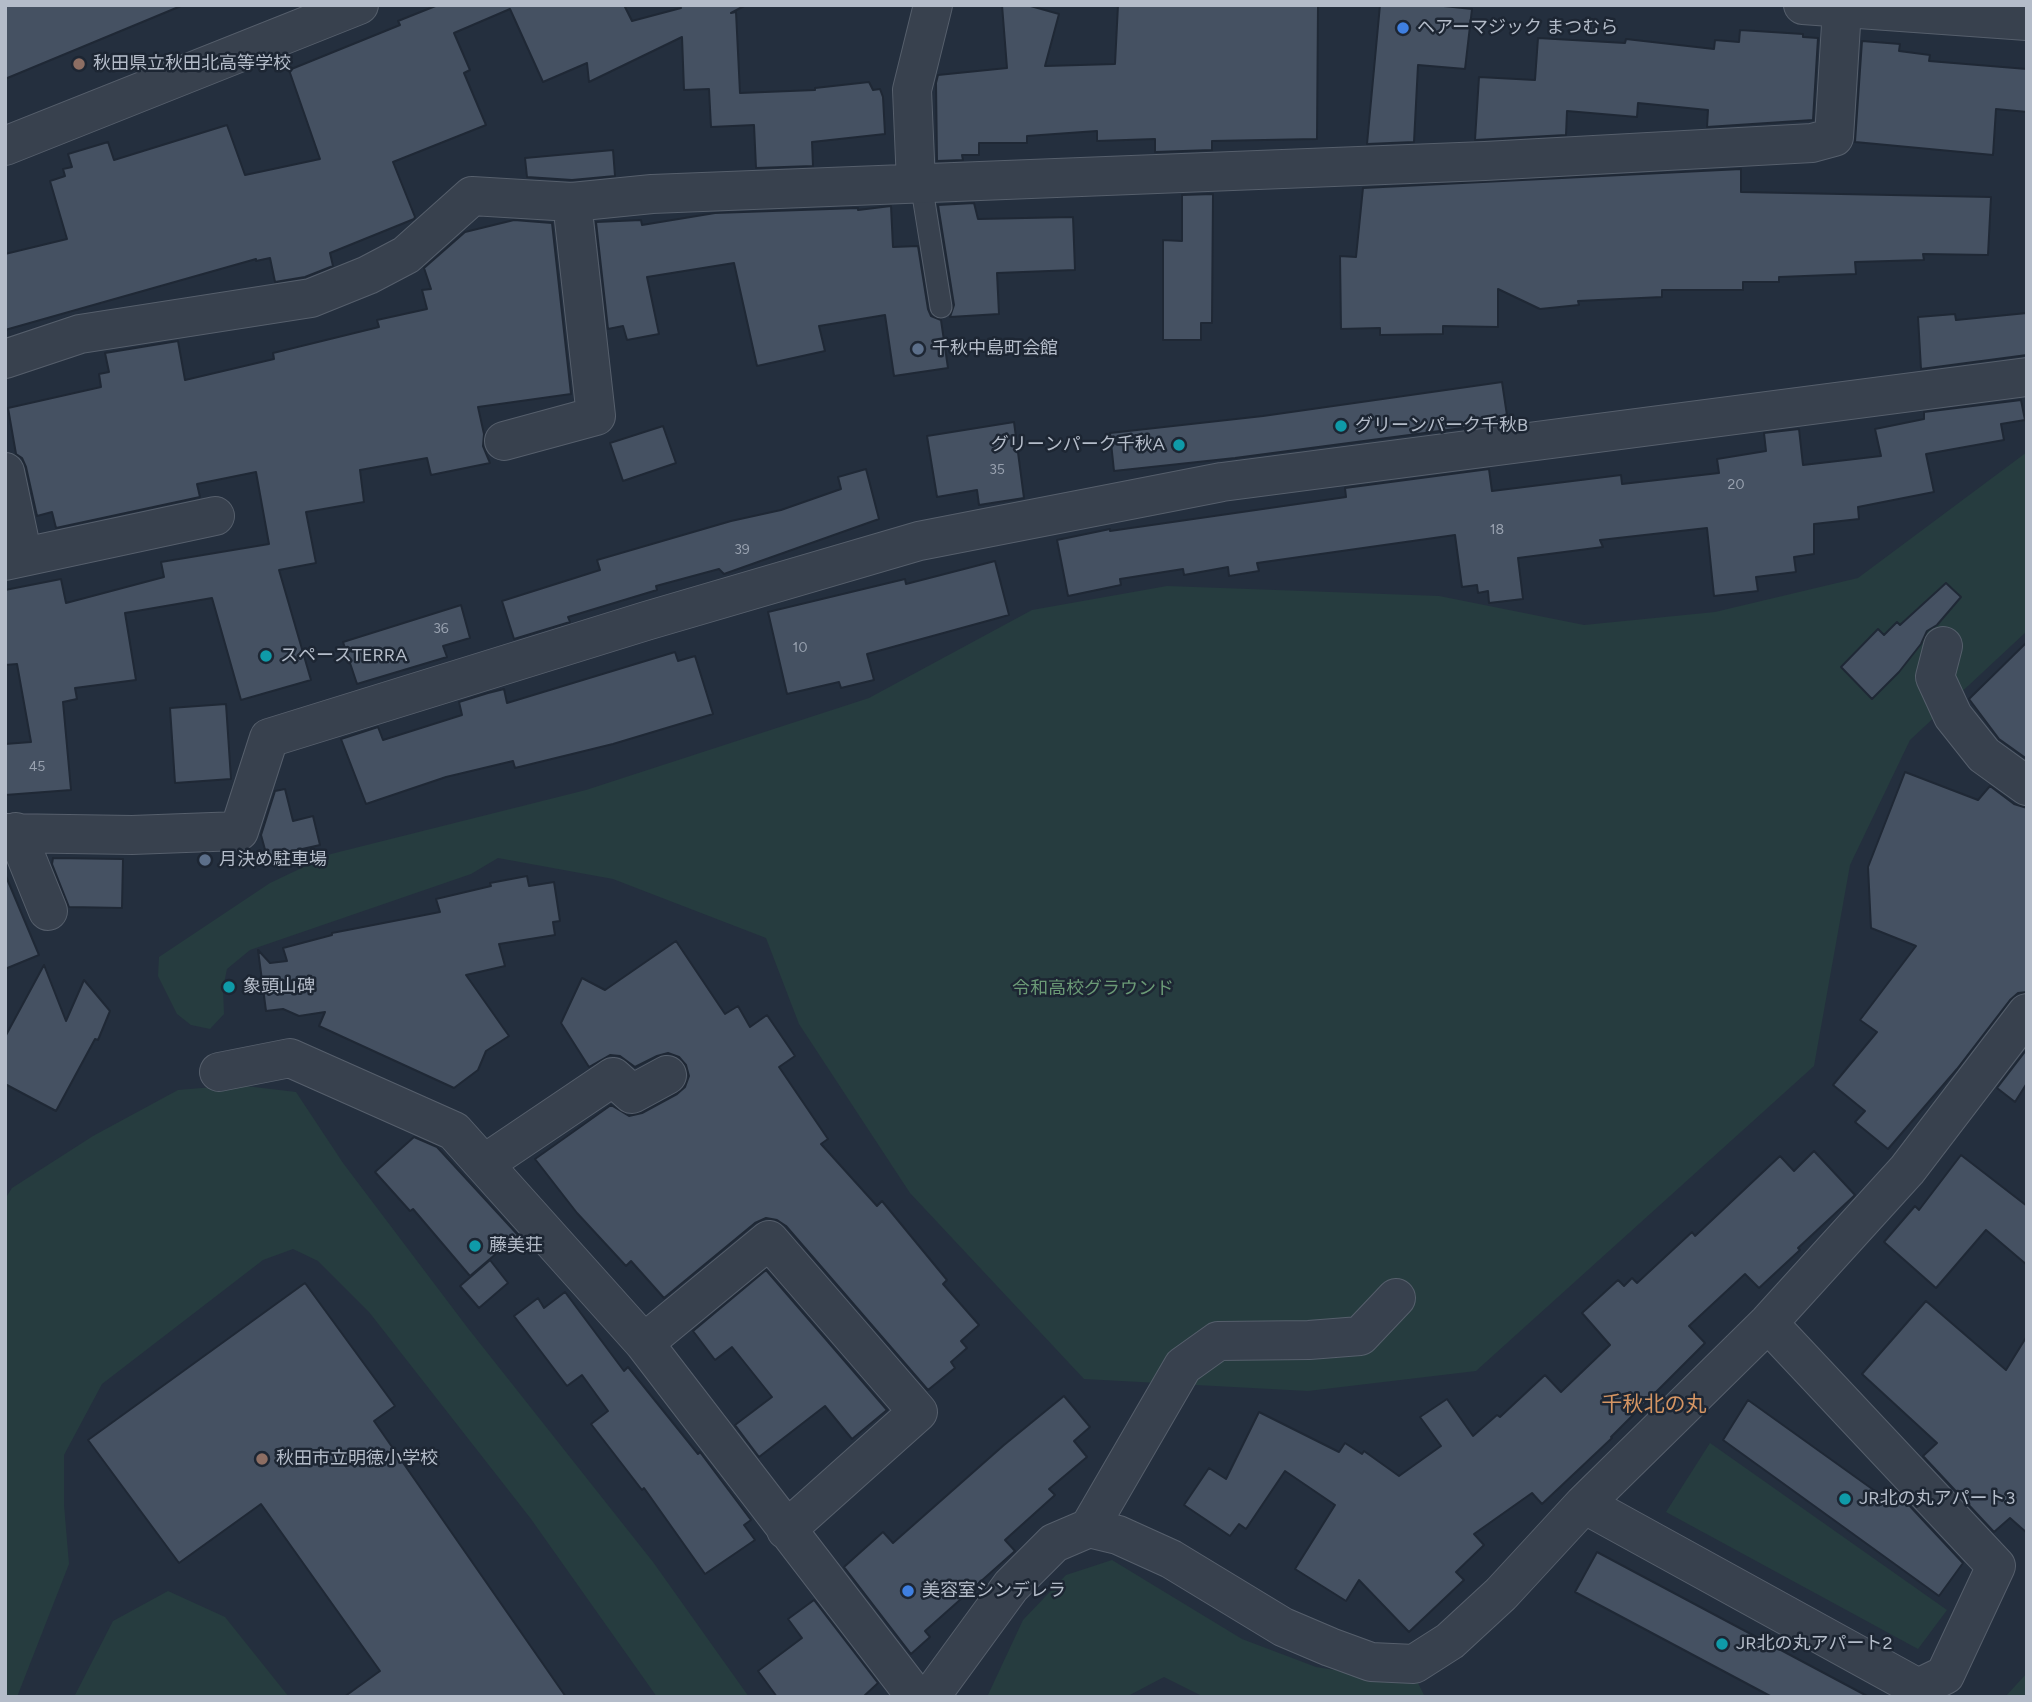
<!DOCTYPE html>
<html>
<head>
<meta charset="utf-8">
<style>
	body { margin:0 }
	#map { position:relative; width:2032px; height:1702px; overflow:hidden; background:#242f3e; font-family:Figtree,sans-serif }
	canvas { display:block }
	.frame { position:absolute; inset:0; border:7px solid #b4bcc9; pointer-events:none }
</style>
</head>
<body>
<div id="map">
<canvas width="2032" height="1702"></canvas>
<div class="frame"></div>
</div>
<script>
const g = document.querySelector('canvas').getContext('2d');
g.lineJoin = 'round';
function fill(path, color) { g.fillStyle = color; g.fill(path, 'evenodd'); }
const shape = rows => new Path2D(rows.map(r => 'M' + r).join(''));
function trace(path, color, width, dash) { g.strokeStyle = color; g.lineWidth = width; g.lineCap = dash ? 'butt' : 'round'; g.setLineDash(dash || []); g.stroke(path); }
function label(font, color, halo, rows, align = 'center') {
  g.font = font + ' Figtree,"Noto Sans JP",sans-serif'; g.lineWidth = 5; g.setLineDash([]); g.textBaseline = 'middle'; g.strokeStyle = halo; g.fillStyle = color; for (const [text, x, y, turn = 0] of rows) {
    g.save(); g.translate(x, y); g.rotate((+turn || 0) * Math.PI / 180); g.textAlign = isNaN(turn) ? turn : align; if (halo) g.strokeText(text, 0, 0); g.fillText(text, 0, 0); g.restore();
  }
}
fill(shape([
	[2027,452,2027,631,1910,740,1850,865,1814,1066,1476,1371,1308,1391,1084,1379,910,1193,799,1024,766,938,613,879,498,858,471,874,250,950,227,969,223,988,224,1014,210,1029,191,1025,177,1014,158,976,159,957,270,883,331,854,586,790,869,698,1032,610,1167,586,1439,596,1584,625,1715,612,1858,578],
	[237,1085,296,1092,343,1163,467,1327,653,1562,749,1697,657,1697,531,1519,369,1312,318,1261,293,1249,263,1260,102,1384,64,1455,64,1505,69,1564,17,1697,5,1697,5,1199,12,1188,93,1136,178,1090],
	[1710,1443,1947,1610,1918,1649,1666,1512],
	[1112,1560,1242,1639,1316,1667,1418,1683,1425,1697,1204,1697,1164,1677,1126,1697,987,1697,1023,1620,1066,1575],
	[168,1591,225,1617,289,1697,74,1697,113,1621],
	[2027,1673,2027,1697,2005,1697]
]), '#263c3f');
const building = shape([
	[5,5,181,5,181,6,5,79,5,5],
	[438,5,624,5,632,21,681,8,680,5,746,5,731,13,736,12,740,93,815,90,815,88,869,82,873,90,880,89,883,97,885,134,812,142,813,166,756,168,754,125,711,127,709,89,684,90,682,37,589,82,587,63,543,82,510,9,454,33,470,70,464,73,486,125,393,162,415,217,414,219,330,253,333,266,305,277,275,282,270,258,256,261,256,259,5,330,5,254,67,239,50,181,65,176,63,169,72,167,68,154,108,142,114,160,227,125,245,175,320,159,289,70,400,25,398,21,438,5],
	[1002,5,1027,5,1059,14,1045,66,1115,64,1118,5,1318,5,1317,139,1212,141,1212,150,1155,152,1155,139,1097,141,1097,131,1027,136,1027,143,979,143,979,155,962,155,963,160,937,161,936,83,938,75,1007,68,1002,5],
	[1380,5,1434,5,1472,9,1465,69,1418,65,1414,142,1367,144,1380,5],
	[1740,30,1803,34,1803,37,1818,38,1813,120,1707,127,1708,110,1638,103,1637,117,1567,111,1566,135,1475,140,1479,77,1535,80,1538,38,1625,43,1626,39,1714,49,1715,40,1739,42,1740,30],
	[1862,41,1900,44,1899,51,1930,55,1929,61,2027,69,2027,112,1996,109,1993,155,1855,142,1862,41],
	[613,150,615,176,572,180,527,177,525,158,613,150],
	[1741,169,1741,192,1991,197,1988,255,1923,254,1924,260,1855,262,1856,274,1779,277,1779,282,1743,282,1743,290,1662,290,1662,297,1578,301,1579,305,1540,309,1498,289,1498,327,1443,326,1443,334,1380,335,1380,328,1341,329,1340,256,1356,257,1363,188,1741,169],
	[1213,194,1212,323,1201,323,1201,340,1163,340,1163,240,1182,241,1182,195,1213,194],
	[974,203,978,219,1073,217,1075,270,997,273,999,314,950,317,954,305,938,205,974,203],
	[891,206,893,247,918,246,928,309,931,316,941,320,948,368,894,376,885,315,819,326,825,351,757,366,734,263,647,277,659,334,627,340,623,326,608,329,596,222,641,220,642,225,715,213,858,208,858,210,891,206],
	[514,220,552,223,571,394,478,407,484,434,483,446,490,463,431,475,427,458,360,470,364,502,306,512,316,563,279,570,311,680,241,700,212,598,125,613,136,680,75,688,77,699,63,702,71,790,5,795,5,744,31,742,17,664,5,665,5,590,61,579,66,603,164,577,161,562,269,544,256,472,197,484,200,497,56,528,52,512,37,516,26,467,22,458,16,454,8,408,101,387,99,374,109,372,105,353,178,341,185,380,274,359,273,353,379,327,377,320,427,309,422,290,431,289,424,268,465,232,514,220],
	[2027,313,2027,355,1921,369,1918,317,1955,314,1956,320,2027,313],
	[1502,382,1508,422,1235,458,1114,471,1110,433,1263,416,1502,382],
	[2021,400,2025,420,2001,424,2004,440,1926,454,1934,492,1858,507,1859,519,1814,524,1814,554,1794,557,1796,572,1756,577,1758,591,1714,596,1707,528,1600,540,1603,547,1518,558,1523,599,1489,603,1488,591,1478,593,1477,585,1462,587,1455,535,1257,563,1259,571,1229,576,1228,567,1184,575,1183,569,1120,579,1121,585,1068,596,1057,540,1110,529,1110,531,1346,497,1345,488,1489,469,1492,491,1621,475,1622,484,1719,473,1717,459,1766,451,1764,433,1799,429,1803,465,1881,456,1875,429,1924,419,1924,412,2021,400],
	[1014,422,1024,498,979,505,977,490,937,497,927,436,1014,422],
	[663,426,676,463,623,481,610,443,663,426],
	[866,469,879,519,724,574,719,569,656,586,657,590,568,617,570,622,514,639,502,601,600,570,597,560,731,521,781,510,841,489,838,477,866,469],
	[995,561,1009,615,867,654,874,680,841,688,839,682,787,694,768,612,905,579,906,584,995,561],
	[1946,583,1961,597,1937,625,1927,631,1921,644,1899,672,1872,699,1841,667,1878,629,1884,635,1897,622,1900,625,1946,583],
	[461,605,470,638,443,646,447,657,357,684,343,642,461,605],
	[2027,642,2027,759,1999,739,1969,699,2027,642],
	[675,652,678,661,695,656,713,714,613,744,515,768,513,761,446,777,366,804,341,739,378,727,383,740,462,715,459,702,488,693,504,689,507,703,675,652],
	[226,704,231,779,175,783,170,708,226,704],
	[1905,772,1978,800,1990,786,2014,804,2027,808,2027,992,2018,993,2010,1000,1957,1069,1888,1149,1855,1122,1865,1111,1833,1085,1877,1032,1860,1020,1916,946,1871,928,1868,867,1905,772],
	[285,789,293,821,313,816,320,845,267,857,261,835,275,791,285,789],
	[53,858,123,859,122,908,69,907,52,864,53,858],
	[5,874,39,955,5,969,5,874],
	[527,876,529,886,554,882,560,921,553,922,555,935,499,944,505,966,466,975,509,1036,486,1051,478,1070,454,1088,319,1026,325,1012,299,1016,283,1009,266,1011,258,950,270,963,287,961,283,948,332,935,332,933,440,912,436,899,491,886,490,883,527,876],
	[676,941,725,1014,738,1006,750,1027,767,1015,795,1056,779,1067,828,1139,821,1144,877,1206,882,1201,947,1280,943,1284,979,1325,961,1341,967,1348,951,1362,955,1368,928,1390,786,1226,777,1220,766,1218,755,1223,664,1298,631,1261,626,1266,577,1213,535,1159,611,1105,629,1116,642,1113,677,1094,685,1087,689,1076,686,1065,679,1057,668,1053,657,1056,635,1067,620,1056,610,1055,589,1067,561,1023,582,978,605,990,676,941],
	[44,965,66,1021,84,980,110,1011,98,1040,95,1039,56,1111,5,1084,5,1037,44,965],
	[2027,1049,2027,1083,2015,1102,1997,1088,2027,1049],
	[414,1137,437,1147,518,1235,470,1276,413,1209,410,1211,375,1172,414,1137],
	[1814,1151,1855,1195,1798,1248,1800,1250,1759,1288,1745,1274,1689,1326,1705,1343,1611,1437,1612,1438,1542,1504,1532,1493,1474,1534,1484,1545,1456,1572,1464,1580,1409,1632,1359,1580,1346,1601,1295,1569,1335,1505,1285,1471,1246,1529,1239,1524,1230,1536,1184,1505,1209,1468,1226,1479,1259,1412,1339,1452,1345,1443,1362,1454,1364,1451,1399,1476,1441,1446,1420,1417,1447,1399,1473,1436,1497,1415,1500,1417,1545,1375,1561,1392,1610,1345,1582,1313,1618,1280,1624,1286,1632,1278,1637,1283,1692,1232,1695,1236,1780,1156,1794,1171,1814,1151],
	[1961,1155,2027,1206,2027,1265,1986,1230,1936,1288,1884,1242,1915,1206,1919,1210,1961,1155],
	[490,1260,508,1283,479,1308,460,1286,490,1260],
	[766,1270,887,1410,852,1439,825,1406,759,1457,735,1425,772,1397,732,1347,715,1360,693,1331,766,1270],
	[305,1283,395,1406,374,1421,566,1697,344,1697,380,1671,261,1504,179,1563,88,1440,305,1283],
	[565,1292,624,1371,628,1367,698,1454,700,1452,751,1520,744,1525,755,1540,705,1574,644,1488,642,1490,591,1424,608,1411,582,1375,567,1386,514,1316,538,1298,544,1308,565,1292],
	[1926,1301,2006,1370,2027,1336,2027,1533,2010,1518,1994,1532,1923,1456,1937,1443,1862,1374,1926,1301],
	[1064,1396,1090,1427,1074,1441,1087,1457,1049,1489,1055,1495,1005,1540,1015,1551,925,1631,930,1637,911,1654,844,1567,883,1532,893,1543,1004,1445,1064,1396],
	[1748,1400,1882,1496,1892,1487,1963,1563,1939,1596,1723,1440,1748,1400],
	[1597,1552,1869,1697,1772,1697,1575,1592,1597,1552],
	[814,1600,878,1683,863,1697,777,1697,758,1671,802,1638,788,1619,814,1600]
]);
fill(building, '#455162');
trace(building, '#1f2835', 2);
const service = shape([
	[921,183,941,307]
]);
const minor = shape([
	[1803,5,2027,21],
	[5,146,359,5],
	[916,183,912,90,933,5],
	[5,359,80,334,311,298,368,275,406,255,472,196,572,202,652,194,1485,161,1812,143,1834,137,1842,9],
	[504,441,596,416,572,202],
	[5,472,23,557],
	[5,561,215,516],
	[1943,646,1935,677,1953,716,1984,755,2027,786],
	[16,832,48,911],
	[5,833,132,835,239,831,269,738,646,621,919,541,1222,482,2027,377],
	[219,1072,290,1058,454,1131,644,1343,916,1697],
	[484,1164,613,1077,632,1094,667,1075],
	[644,1343,769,1240,918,1412,786,1530],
	[1584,1504,1918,1688,1945,1675,1996,1566,1768,1323],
	[1089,1528,1183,1366,1218,1341,1309,1340,1360,1336,1396,1298],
	[930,1697,1011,1586,1054,1543,1089,1528,1118,1535,1171,1559,1283,1627,1330,1647,1371,1662,1414,1664,1450,1641,1501,1594,1584,1504,1768,1323,1907,1170,2027,1013]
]);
trace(service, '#565f6c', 23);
trace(minor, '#565f6c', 40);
trace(service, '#38414e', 21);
trace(minor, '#38414e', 38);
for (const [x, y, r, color] of [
	[1403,28,7,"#3f7fe0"],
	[79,64,7,"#8d6e63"],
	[918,349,7,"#5c6f8a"],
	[1341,426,7,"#0f9aa8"],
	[1179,445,7,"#0f9aa8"],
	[266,656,7,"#0f9aa8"],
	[205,860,7,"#5c6f8a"],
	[229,987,7,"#0f9aa8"],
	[475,1246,7,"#0f9aa8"],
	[262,1459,7,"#8d6e63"],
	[1845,1499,7,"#0f9aa8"],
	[908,1591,7,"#3f7fe0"],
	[1722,1644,7,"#0f9aa8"]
]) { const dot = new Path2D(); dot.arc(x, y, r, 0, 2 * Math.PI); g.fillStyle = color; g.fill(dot); trace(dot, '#1d2633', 2.5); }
label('14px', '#98a1af', null, [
	["35",997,470],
	["20",1736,485],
	["18",1497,530],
	["39",742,550],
	["36",441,629],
	["10",800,648],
	["45",37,767]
]);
label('18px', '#b4bcc9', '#1d2633', [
	["ヘアーマジック まつむら",1417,28],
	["秋田県立秋田北高等学校",93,64],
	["千秋中島町会館",932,349],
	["グリーンパーク千秋B",1355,426],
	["グリーンパーク千秋A",1165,445,"right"],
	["スペースTERRA",280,656],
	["月決め駐車場",219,860],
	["象頭山碑",243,987],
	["藤美荘",489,1246],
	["秋田市立明徳小学校",276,1459],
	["JR北の丸アパート3",1859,1499],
	["美容室シンデレラ",922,1591],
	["JR北の丸アパート2",1736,1644]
], 'left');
label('18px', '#6b9a76', '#1d2633', [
	["令和高校グラウンド",1093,989]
]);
label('21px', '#d59563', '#1d2633', [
	["千秋北の丸",1654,1405]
]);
</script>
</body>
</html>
